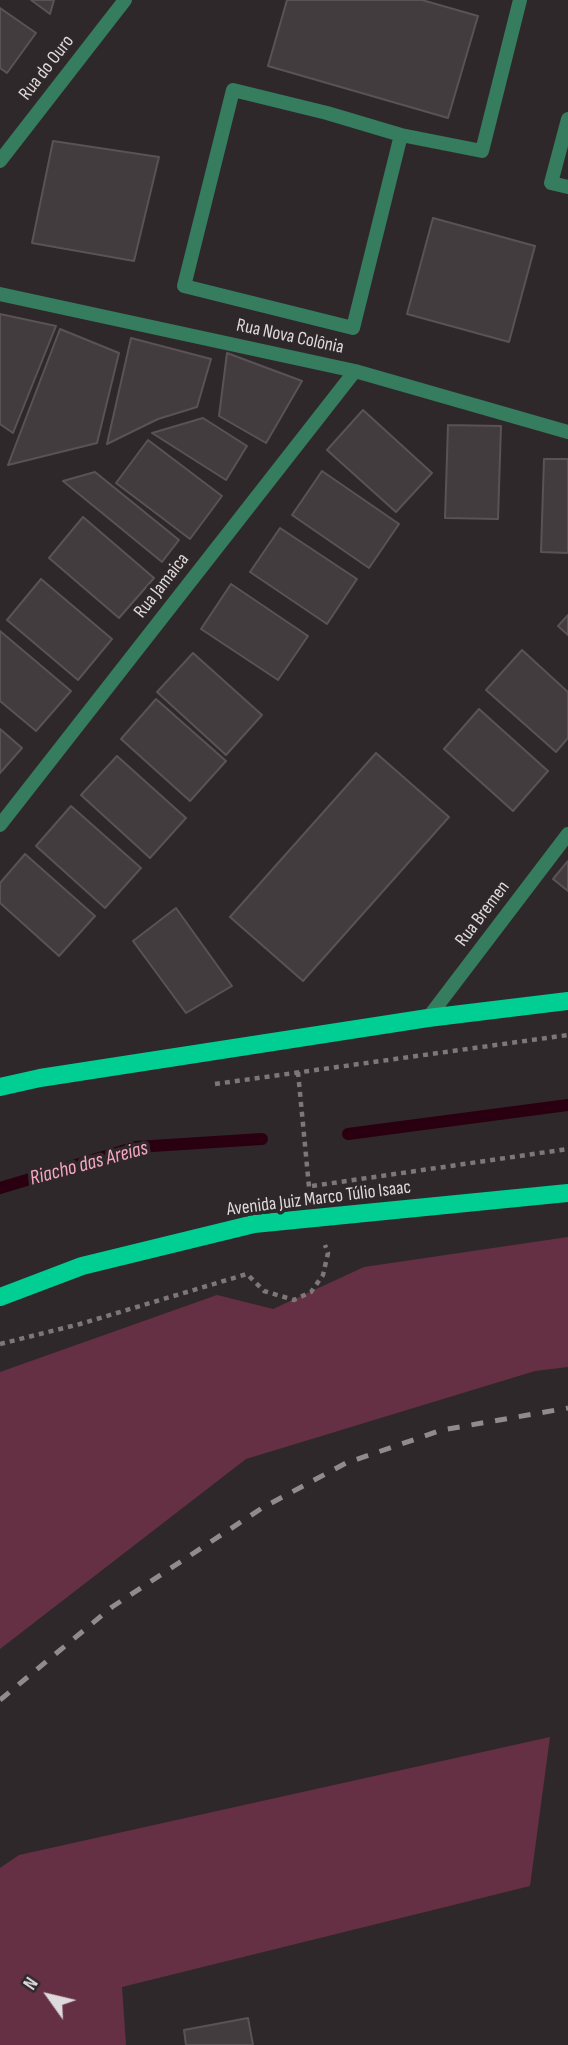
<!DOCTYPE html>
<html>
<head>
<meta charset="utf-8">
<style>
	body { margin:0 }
	#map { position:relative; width:568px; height:2045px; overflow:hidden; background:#2f282a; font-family:"Sofia Sans Condensed",sans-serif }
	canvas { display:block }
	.north { position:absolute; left:14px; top:1961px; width:70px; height:70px; -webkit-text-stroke:5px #2f282a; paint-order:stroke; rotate:304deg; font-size:19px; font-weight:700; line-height:28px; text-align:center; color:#ded9da }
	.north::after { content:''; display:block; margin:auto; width:24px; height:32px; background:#ded9da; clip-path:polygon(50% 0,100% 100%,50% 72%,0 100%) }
</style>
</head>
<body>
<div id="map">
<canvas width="568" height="2045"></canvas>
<div class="north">N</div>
</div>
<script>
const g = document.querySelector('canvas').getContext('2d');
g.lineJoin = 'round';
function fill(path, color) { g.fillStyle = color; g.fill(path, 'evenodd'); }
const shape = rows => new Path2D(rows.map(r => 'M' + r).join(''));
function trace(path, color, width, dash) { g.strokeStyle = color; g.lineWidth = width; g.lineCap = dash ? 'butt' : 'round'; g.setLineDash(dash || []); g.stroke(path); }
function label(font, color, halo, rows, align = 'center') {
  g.font = font + ' "Sofia Sans Condensed",sans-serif'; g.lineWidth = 7; g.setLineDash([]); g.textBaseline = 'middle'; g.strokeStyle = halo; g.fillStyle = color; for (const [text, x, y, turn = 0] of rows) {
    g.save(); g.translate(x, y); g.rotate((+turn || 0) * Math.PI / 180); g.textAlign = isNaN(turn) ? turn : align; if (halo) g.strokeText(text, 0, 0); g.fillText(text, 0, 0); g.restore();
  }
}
fill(shape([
	[568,1237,568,1367,535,1371,246,1459,0,1649,0,1372,217,1295,273,1309,364,1267],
	[550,1737,530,1886,122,1987,126,2045,0,2045,0,1868,19,1855]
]), '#653043');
trace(shape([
	[348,1134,568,1105],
	[0,1188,136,1147,262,1139]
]), '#2a0011', 12);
const building = shape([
	[31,0,54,0,50,14,31,0],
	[287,0,422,0,478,16,448,118,268,66,287,0],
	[0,8,36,33,7,73,0,68,0,8],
	[53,141,159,157,134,261,32,243,53,141],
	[433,218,535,246,509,342,407,314,433,218],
	[0,314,56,326,13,433,0,424,0,314],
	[60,329,119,353,97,443,8,465,60,329],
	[131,338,211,359,197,407,158,419,107,444,131,338],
	[227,353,302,381,266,443,219,416,227,353],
	[363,410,432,473,396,512,327,450,363,410],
	[203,418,247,446,226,480,152,433,203,418],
	[448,425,501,426,498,519,445,518,448,425],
	[148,440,222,496,190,539,116,483,148,440],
	[544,459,568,459,568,553,541,552,544,459],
	[322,471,399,524,369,568,292,515,322,471],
	[95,472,179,540,162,562,63,481,95,472],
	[83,517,154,578,119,618,49,558,83,517],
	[280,528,357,579,327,624,250,572,280,528],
	[41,579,112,639,78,680,7,620,41,579],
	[231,584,308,636,278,680,201,629,231,584],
	[568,615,568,635,558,626,568,615],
	[0,631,71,691,36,731,0,701,0,631],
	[522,650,568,692,568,738,556,752,486,690,522,650],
	[193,653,262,715,226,755,157,692,193,653],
	[156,699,226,761,190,801,121,739,156,699],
	[479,709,548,771,513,811,444,749,479,709],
	[0,729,22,748,0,773,0,729],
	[376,753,449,817,303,981,230,917,376,753],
	[117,756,186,818,150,858,81,795,117,756],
	[71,806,141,868,105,908,36,846,71,806],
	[25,854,95,916,59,956,0,903,0,883,25,854],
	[568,861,568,891,553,879,568,861],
	[176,908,232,986,186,1013,133,941,176,908],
	[248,2018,253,2045,186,2045,184,2030,248,2018]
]);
fill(building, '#433c3e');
trace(building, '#5a5254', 2);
trace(shape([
	[298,1072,309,1187],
	[215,1084,568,1035],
	[312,1186,568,1149],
	[0,1344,80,1324,247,1274,264,1291,294,1300,311,1292,323,1275,328,1253,325,1245]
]), '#7d7778', 4.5, [5, 5]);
trace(shape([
	[568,119,551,183,568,187],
	[401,135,353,328,184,286,233,90,327,113,401,135,482,151,520,0]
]), '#367c5f', 14);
trace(shape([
	[0,161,125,0],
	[0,294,355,371,568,432],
	[0,825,355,371],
	[428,1018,568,834]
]), '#367c5f', 14);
trace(shape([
	[0,1087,40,1078,428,1018,568,1001],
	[0,1297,82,1266,254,1224,568,1193]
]), '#00ce92', 18);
trace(shape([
	[0,1700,112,1607,262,1508,346,1463,442,1430,568,1408]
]), '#918b8c', 5, [12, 12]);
label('19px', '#ded9da', '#2f282a', [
	["Rua do Ouro",47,68,-52],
	["Rua Nova Colônia",290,337,12],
	["Rua Jamaica",162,586,-52],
	["Rua Bremen",483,914,-53],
	["Avenida Juiz Marco Túlio Isaac",319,1199,-7]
]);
label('italic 21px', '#f5a7c0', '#2f282a', [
	["Riacho das Areias",89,1164,-15]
]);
</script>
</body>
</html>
